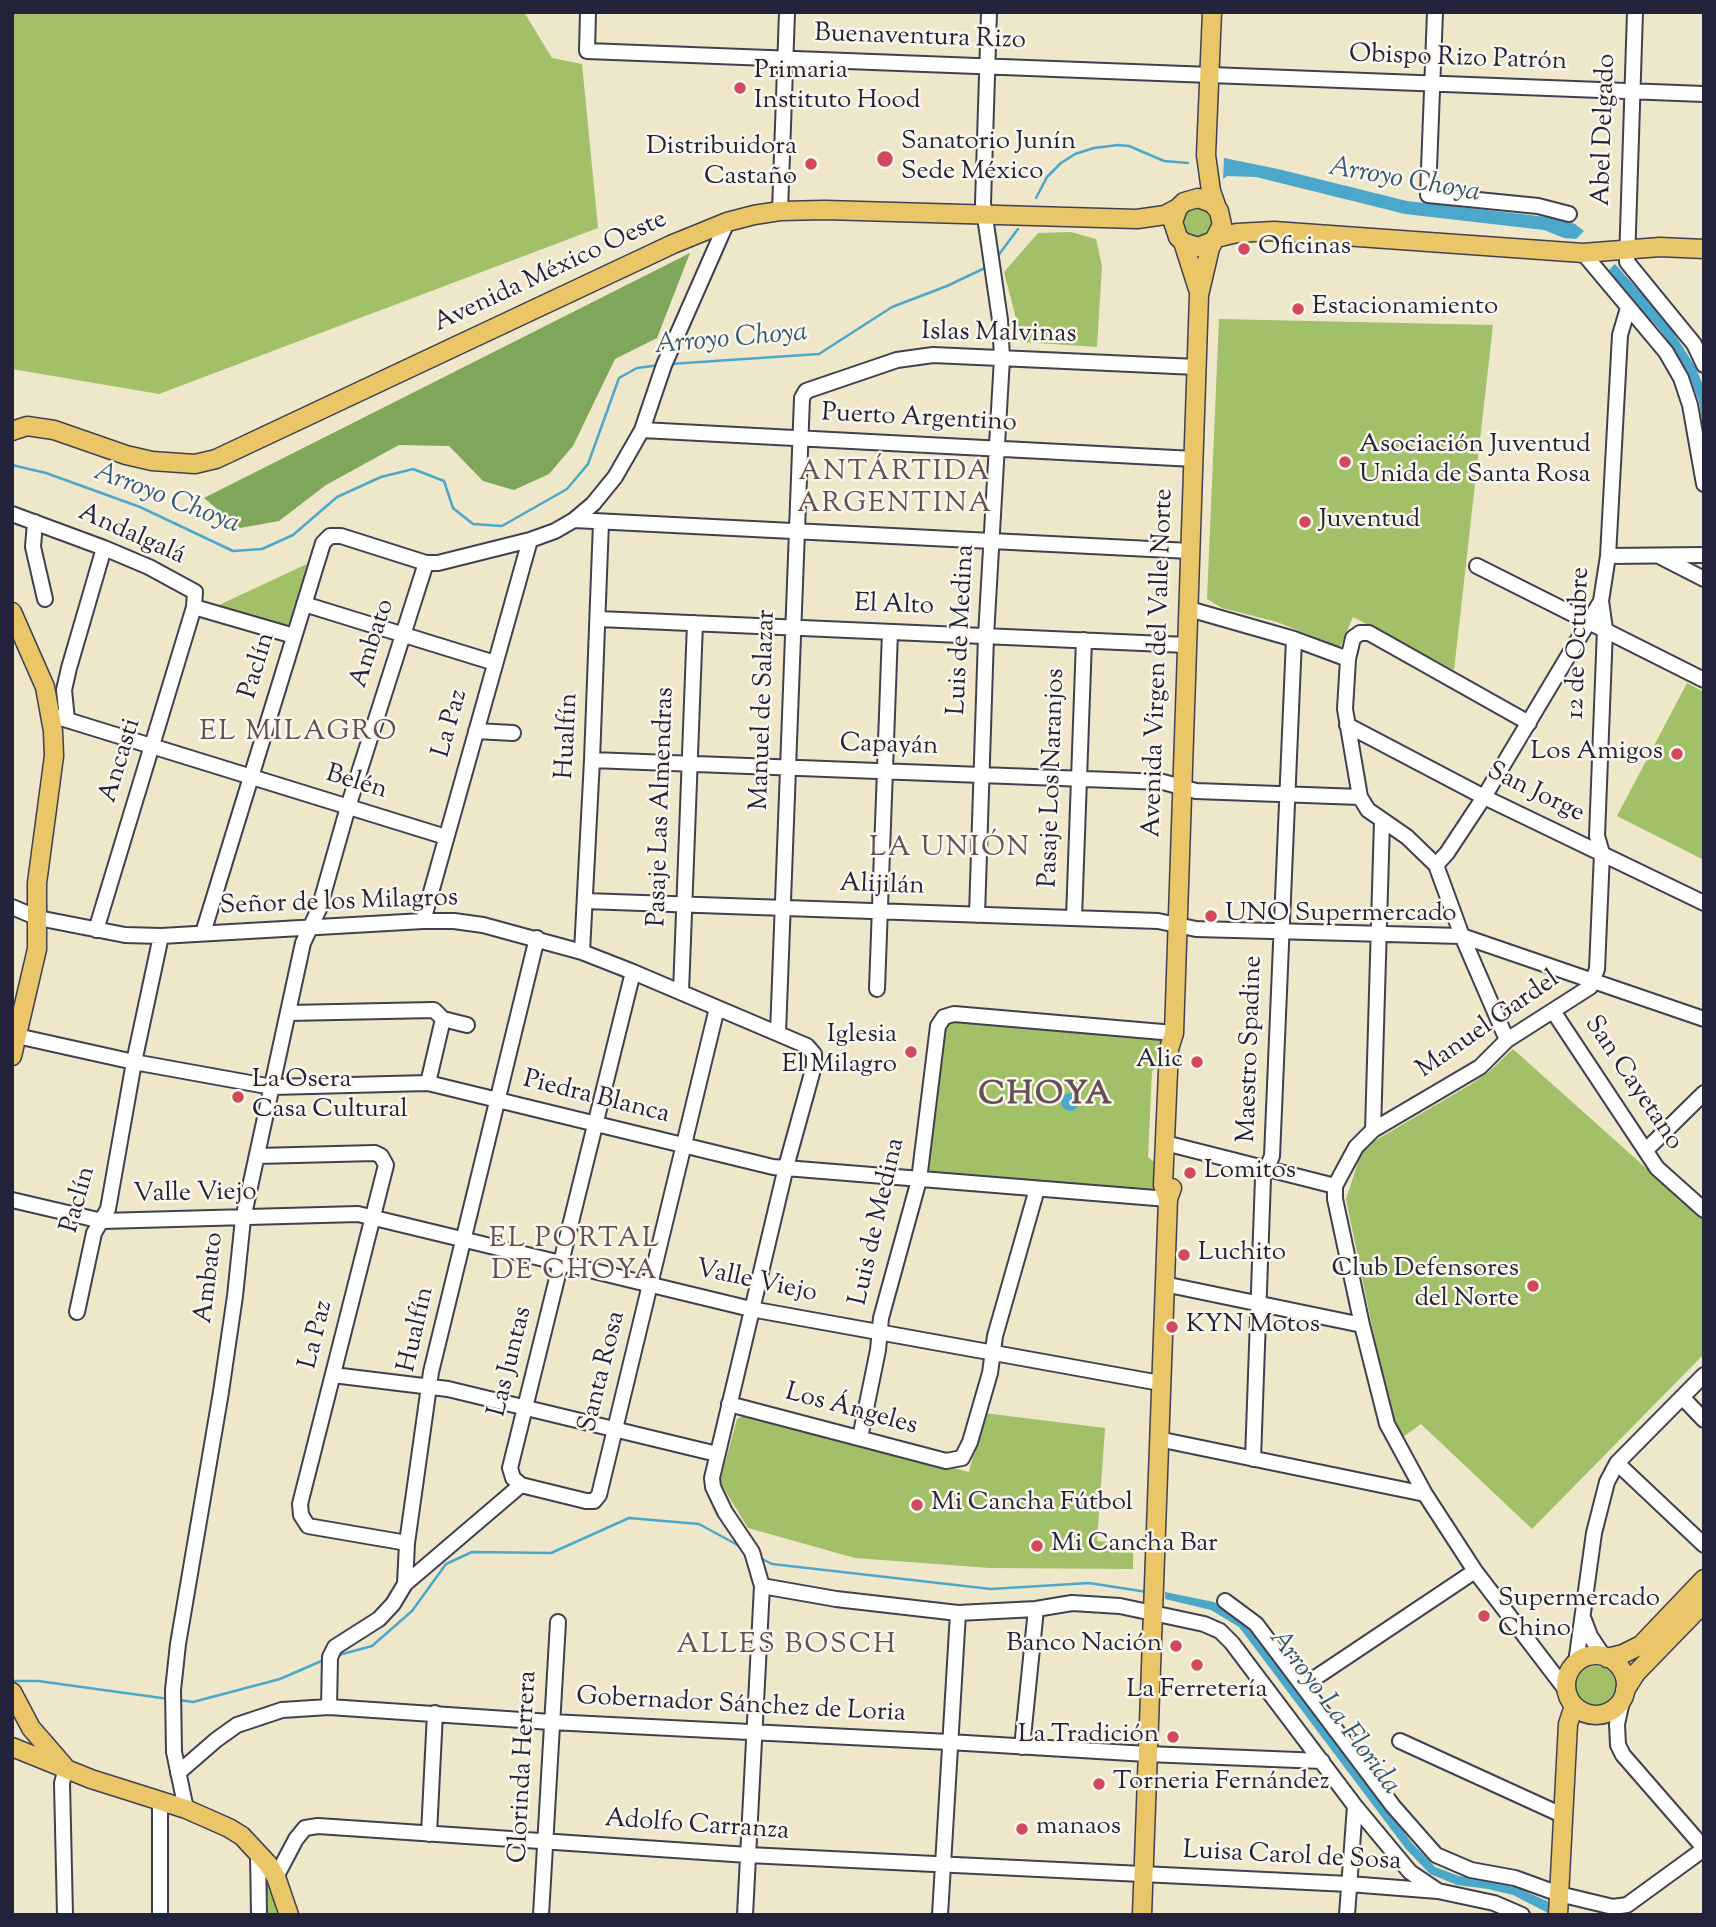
<!DOCTYPE html>
<html>
<head>
<meta charset="utf-8">
<style>
	body { margin:0 }
	#map { position:relative; width:1716px; height:1927px; overflow:hidden; background:#eee7ca; font-family:"Sorts Mill Goudy",serif }
	canvas { display:block }
	.frame { position:absolute; inset:0; border:14px solid #22223b; pointer-events:none }
</style>
</head>
<body>
<div id="map">
<canvas width="1716" height="1927"></canvas>
<div class="frame"></div>
</div>
<script>
const g = document.querySelector('canvas').getContext('2d');
g.lineJoin = 'round';
function fill(path, color) { g.fillStyle = color; g.fill(path, 'evenodd'); }
const shape = rows => new Path2D(rows.map(r => 'M' + r).join(''));
function trace(path, color, width, dash) { g.strokeStyle = color; g.lineWidth = width; g.lineCap = dash ? 'butt' : 'round'; g.setLineDash(dash || []); g.stroke(path); }
function label(font, color, halo, rows, align = 'center') {
  g.font = font + ' "Sorts Mill Goudy",serif'; g.lineWidth = 5; g.setLineDash([]); g.textBaseline = 'middle'; g.strokeStyle = halo; g.fillStyle = color; for (const [text, x, y, turn = 0] of rows) {
    g.save(); g.translate(x, y); g.rotate((+turn || 0) * Math.PI / 180); g.textAlign = isNaN(turn) ? turn : align; if (halo) g.strokeText(text, 0, 0); g.fillText(text, 0, 0); g.restore();
  }
}
fill(shape([
	[12,12,524,12,552,58,582,64,598,228,159,394,12,369],
	'1183 223a15 15 0 1 1 30 0a15 15 0 1 1-30 0Z',
	[1071,232,1096,239,1102,266,1097,347,1022,342,1004,272,1038,233],
	[1219,319,1493,325,1454,670,1353,617,1340,647,1277,622,1222,608,1207,599],
	[307,564,288,626,219,605],
	[1687,683,1704,692,1704,860,1617,816],
	[954,1021,1154,1037,1161,1039,1162,1065,1152,1071,1148,1157,1158,1165,1158,1181,1154,1188,1148,1190,936,1175,930,1172,928,1166,945,1029,948,1023],
	[1513,1049,1704,1220,1704,1354,1532,1529,1421,1424,1403,1437,1392,1413,1377,1351,1346,1199,1361,1153,1371,1143,1473,1083,1490,1071],
	[984,1413,1105,1428,1097,1541,1133,1544,1133,1569,990,1568,855,1558,748,1528,720,1482,737,1419,742,1416,969,1472],
	'1575 1687a21 21 0 1 1 42 0a21 21 0 1 1-42 0Z',
	[264,1878,270,1881,283,1915,264,1915]
]), '#a1c068');
fill(shape([
	[690,253,657,338,615,359,573,446,549,474,514,490,483,481,449,446,399,445,326,485,279,521,240,528,204,498]
]), '#80a65c');
fill(shape([
	[1224,158,1278,169,1407,201,1556,218,1575,224,1584,231,1576,239,1564,238,1544,230,1405,214,1256,177,1227,176,1223,179],
	[1615,264,1667,322,1696,368,1704,388,1704,433,1699,402,1688,372,1660,330,1607,272],
	'1061 1102a9 9 0 1 1 18 0a9 9 0 1 1-18 0Z',
	[1165,1592,1214,1602,1226,1608,1244,1622,1412,1843,1435,1867,1459,1876,1489,1880,1515,1887,1547,1901,1568,1915,1552,1915,1513,1895,1488,1889,1457,1885,1430,1874,1406,1849,1239,1627,1211,1610,1165,1599]
]), '#4ca8ca');
trace(shape([
	[1036,198,1047,177,1061,163,1075,154,1094,148,1118,145,1129,146,1164,161,1188,163],
	[997,257,1018,229],
	[670,364,819,354,892,307,947,286,987,267],
	[12,465,46,473,140,507,233,551,262,549,293,535,337,497,381,477,413,469,444,481,453,508,473,524,502,526,567,489,588,464,619,378,637,368,660,365],
	[762,1559,772,1564,991,1589,1089,1583,1147,1592],
	[335,1656,372,1646,412,1611,446,1564,472,1552,551,1553,629,1518,699,1524,743,1548],
	[12,1681,38,1681,169,1699],
	[179,1700,193,1702,280,1679,326,1659]
]), '#4ca8ca', 2.5);
const minor = shape([
	[588,12,587,51,1704,94],
	[1435,12,1428,195,1538,206,1569,214],
	[1635,12,1627,262,1694,344,1704,365],
	[780,211,787,12],
	[1583,253,1666,352,1681,378,1690,405,1704,484],
	[642,430,1194,459],
	[12,514,104,548,149,567,195,592,194,607,96,930],
	[574,520,1190,551],
	[35,522,33,547,45,599],
	[1608,556,1704,555],
	[1661,557,1704,579],
	[1477,566,1704,680],
	[304,604,495,663],
	[194,607,294,636],
	[1189,609,1294,639,1348,659],
	[599,619,1187,645],
	[51,715,446,837],
	[67,720,64,690,69,668,104,548],
	[1347,725,1484,797,1704,903],
	[476,731,513,733],
	[592,760,1163,782,1196,791,1360,797],
	[1436,865,1447,853,1484,797,1601,601],
	[585,901,1158,921,1196,929,1462,936,1704,1019],
	[12,907,38,918,125,935,161,936,423,921,454,921,483,925,582,952,633,972,807,1046,814,1054,814,1066,786,1167,712,1478,713,1487,725,1512,752,1552,762,1586,745,1915],
	[977,915,986,636,1002,358,1000,320,983,203,989,12],
	[1074,918,1084,640],
	[423,921,530,540],
	[203,933,323,543,330,536,341,536,426,563,438,563,530,540,555,531,574,520,593,504,615,477,642,430,664,365,727,222],
	[582,952,592,760,601,522],
	[633,972,510,1468,513,1478,521,1485,586,1501,594,1501,599,1495,717,1008],
	[877,989,890,632],
	[681,992,695,623],
	[1553,1011,1657,1168,1704,1210],
	[288,1013,434,1010,443,1019,467,1025],
	[778,1033,802,398,806,391,897,360,933,355,1197,367],
	[17,1036,134,1062,272,1087,428,1083,773,1167,1168,1199],
	[1507,1040,1462,936,1436,865,1407,837,1368,810,1360,797,1345,709,1348,659,1353,638,1360,633,1369,633,1529,723],
	[428,1083,443,1019],
	[1373,1130,1382,821],
	[1165,1143,1335,1186],
	[1646,1150,1704,1093],
	[257,1156,375,1153,381,1156,386,1165,300,1504,301,1515,308,1526,407,1543],
	[12,1200,102,1221,358,1214,751,1309,1160,1383],
	[1164,1284,1362,1325],
	[77,1312,94,1233,108,1209,134,1062,161,936],
	[333,1375,448,1389,717,1454],
	[1682,1397,1704,1420],
	[729,1404,946,1461,962,1458,970,1442,990,1373,995,1336,1037,1189],
	[860,1438,878,1350,881,1318,919,1180,938,1026,944,1017,954,1014,1174,1033],
	[1158,1439,1425,1494],
	[1253,1459,1263,1178,1272,1156,1294,639],
	[1617,1463,1704,1545],
	[405,1584,521,1485],
	[762,1586,836,1599,958,1613,1036,1609,1072,1603,1120,1606,1204,1624,1220,1631,1232,1643,1355,1806,1410,1872,1438,1891,1494,1903,1522,1915],
	[1225,1601,1256,1624,1393,1806,1436,1855,1471,1870,1515,1878,1559,1894,1613,1907,1627,1905,1704,1849],
	[1584,1620,1590,1636,1604,1657],
	[1576,1663,1594,1533,1607,1482,1617,1463,1704,1375],
	[1303,1686,1475,1571],
	[1566,1690,1475,1571,1425,1494,1387,1424,1362,1325,1335,1199,1335,1186,1356,1147,1373,1130,1480,1067,1507,1040,1590,987,1597,969,1602,853,1597,836,1605,629,1601,601,1608,556,1620,335,1628,308],
	[1623,1697,1617,1724,1618,1745,1623,1755,1704,1848],
	[329,1707,330,1657,335,1647,379,1619,393,1604,405,1584,407,1543,431,1372,537,938],
	[1400,1741,1562,1815],
	[1022,1747,1036,1609],
	[178,1773,216,1740,237,1725,282,1710,329,1707,551,1722,949,1742,1147,1754,1322,1761],
	[160,1801,160,1915],
	[186,1809,174,1752,173,1690,178,1644,221,1392,235,1296,243,1219,303,943,319,909,348,807,426,563],
	[429,1834,435,1713],
	[258,1852,259,1915],
	[276,1877,296,1839,305,1828,318,1826,748,1855,1349,1884,1438,1891],
	[65,1915,62,1783,66,1768],
	[541,1915,558,1622],
	[940,1915,958,1613],
	[1347,1915,1355,1806]
]);
const major = shape([
	[1212,12,1206,155,1211,191,1217,208],
	[1216,238,1237,233,1274,231,1583,253,1660,247,1704,249],
	[1183,242,1198,289],
	[12,431,27,426,54,430,126,455,152,461,195,464,216,459,673,244,727,222,754,215,780,211,825,210,1137,219,1165,215,1178,208],
	[12,612,45,687,53,731,54,756,37,883,37,949,12,1056],
	[1168,1199,1163,1185,1169,1049,1174,1033,1199,295,1210,248,1222,225,1219,211,1212,203,1198,198,1184,202,1178,208,1173,222,1178,237,1183,242,1198,247,1213,241],
	'1566 1685a30 30 0 1 1 60 0a30 30 0 1 1-60 0Z',
	[1607,1658,1623,1654,1641,1645,1704,1579],
	[1625,1690,1636,1673,1704,1603],
	[12,1692,31,1728,64,1766],
	[12,1747,91,1779,186,1809,229,1828,242,1836,268,1864,276,1877,289,1915],
	[1142,1915,1168,1199,1172,1188],
	[1558,1915,1568,1724,1574,1706]
]);
trace(minor, '#414050', 18);
trace(major, '#414050', 21);
trace(minor, '#fff', 14);
trace(major, '#eac669', 18);
for (const [x, y, r, color] of [
	[740,88,7,"#d1495b"],
	[885,159,9,"#d1495b"],
	[811,164,7,"#d1495b"],
	[1244,249,7,"#d1495b"],
	[1298,309,7,"#d1495b"],
	[1345,462,7,"#d1495b"],
	[1305,522,7,"#d1495b"],
	[1677,754,7,"#d1495b"],
	[1211,916,7,"#d1495b"],
	[911,1052,7,"#d1495b"],
	[1197,1062,7,"#d1495b"],
	[238,1097,7,"#d1495b"],
	[1190,1173,7,"#d1495b"],
	[1184,1255,7,"#d1495b"],
	[1533,1286,7,"#d1495b"],
	[1172,1327,7,"#d1495b"],
	[917,1505,7,"#d1495b"],
	[1037,1546,7,"#d1495b"],
	[1484,1616,7,"#d1495b"],
	[1176,1646,7,"#d1495b"],
	[1197,1665,7,"#d1495b"],
	[1173,1737,7,"#d1495b"],
	[1099,1784,7,"#d1495b"],
	[1022,1829,7,"#d1495b"]
]) { const dot = new Path2D(); dot.arc(x, y, r, 0, 2 * Math.PI); g.fillStyle = color; g.fill(dot); trace(dot, '#fbf7ec', 2.5); }
label('26px', '#22223b', '#fbf7ec', [
	["Buenaventura Rizo",920,39,2],
	["Obispo Rizo Patrón",1458,60,2],
	["Abel Delgado",1606,130,-88],
	["Avenida México Oeste",551,273,-25],
	["Islas Malvinas",999,335,1],
	["Puerto Argentino",919,420,3],
	["Andalgalá",131,536,24],
	["El Alto",894,607,2],
	["Luis de Medina",963,630,-87],
	["12 de Octubre",1580,643,-88],
	["Ambato",374,644,-72],
	["Avenida Virgen del Valle Norte",1160,663,-88],
	["Paclín",259,666,-73],
	["Manuel de Salazar",765,710,-88],
	["La Paz",452,724,-74],
	["Hualfín",569,736,-87],
	["Capayán",889,747,2],
	["Ancasti",122,761,-73],
	["Pasaje Los Naranjos",1054,778,-88],
	["Belén",356,784,17],
	["San Jorge",1535,794,26],
	["Pasaje Las Almendras",663,807,-88],
	["Alijilán",882,887,2],
	["Señor de los Milagros",339,904,-2],
	["Manuel Gardel",1489,1026,-35],
	["Maestro Spadine",1252,1049,-88],
	["San Cayetano",1632,1084,56],
	["Piedra Blanca",596,1099,14],
	["Valle Viejo",195,1195,-1],
	["Paclín",80,1200,-74],
	["Luis de Medina",879,1222,-77],
	["Ambato",211,1278,-83],
	["Valle Viejo",756,1283,12],
	["Hualfín",418,1330,-77],
	["La Paz",318,1335,-76],
	["Las Juntas",512,1362,-76],
	["Santa Rosa",604,1372,-76],
	["Los Ángeles",851,1411,15],
	["Gobernador Sánchez de Loria",741,1707,3],
	["Clorinda Herrera",525,1767,-87],
	["Adolfo Carranza",697,1827,4],
	["Luisa Carol de Sosa",1292,1858,3]
]);
label('26px', '#22223b', '#fbf7ec', [
	["Primaria",754,73],
	["Instituto Hood",754,103],
	["Sanatorio Junín",901,144],
	["Sede México",901,174],
	["Distribuidora",797,149,"right"],
	["Castaño",797,179,"right"],
	["Oficinas",1258,249],
	["Estacionamiento",1312,309],
	["Asociación Juventud",1359,447],
	["Unida de Santa Rosa",1359,477],
	["Juventud",1319,522],
	["Los Amigos",1663,754,"right"],
	["UNO Supermercado",1225,916],
	["Iglesia",897,1037,"right"],
	["El Milagro",897,1067,"right"],
	["Alic",1183,1062,"right"],
	["La Osera",252,1082],
	["Casa Cultural",252,1112],
	["Lomitos",1204,1173],
	["Luchito",1198,1255],
	["Club Defensores",1519,1271,"right"],
	["del Norte",1519,1301,"right"],
	["KYN Motos",1186,1327],
	["Mi Cancha Fútbol",931,1505],
	["Mi Cancha Bar",1051,1546],
	["Supermercado",1498,1601],
	["Chino",1498,1631],
	["Banco Nación",1162,1646,"right"],
	["La Ferretería",1197,1692,"center"],
	["La Tradición",1159,1737,"right"],
	["Torneria Fernández",1113,1784],
	["manaos",1036,1829]
], 'left');
label('italic 28px', '#335874', '#fbf7ec', [
	["Arroyo Choya",1404,182,10],
	["Arroyo Choya",731,341,-5],
	["Arroyo Choya",166,500,21],
	["Arroyo La Florida",1333,1713,53]
]);
g.letterSpacing = '2px';
label('28px', '#654e56', '#fbf7ec', [
	["ANTÁRTIDA",895,474],
	["ARGENTINA",895,506],
	["EL MILAGRO",299,734],
	["LA UNIÓN",950,850],
	["EL PORTAL",575,1241],
	["DE CHOYA",575,1273],
	["ALLES BOSCH",787,1647]
]);
g.letterSpacing = '0px';
g.letterSpacing = '2px';
label('bold 33px', '#654e56', '#fbf7ec', [
	["CHOYA",1046,1097]
]);
g.letterSpacing = '0px';
</script>
</body>
</html>
